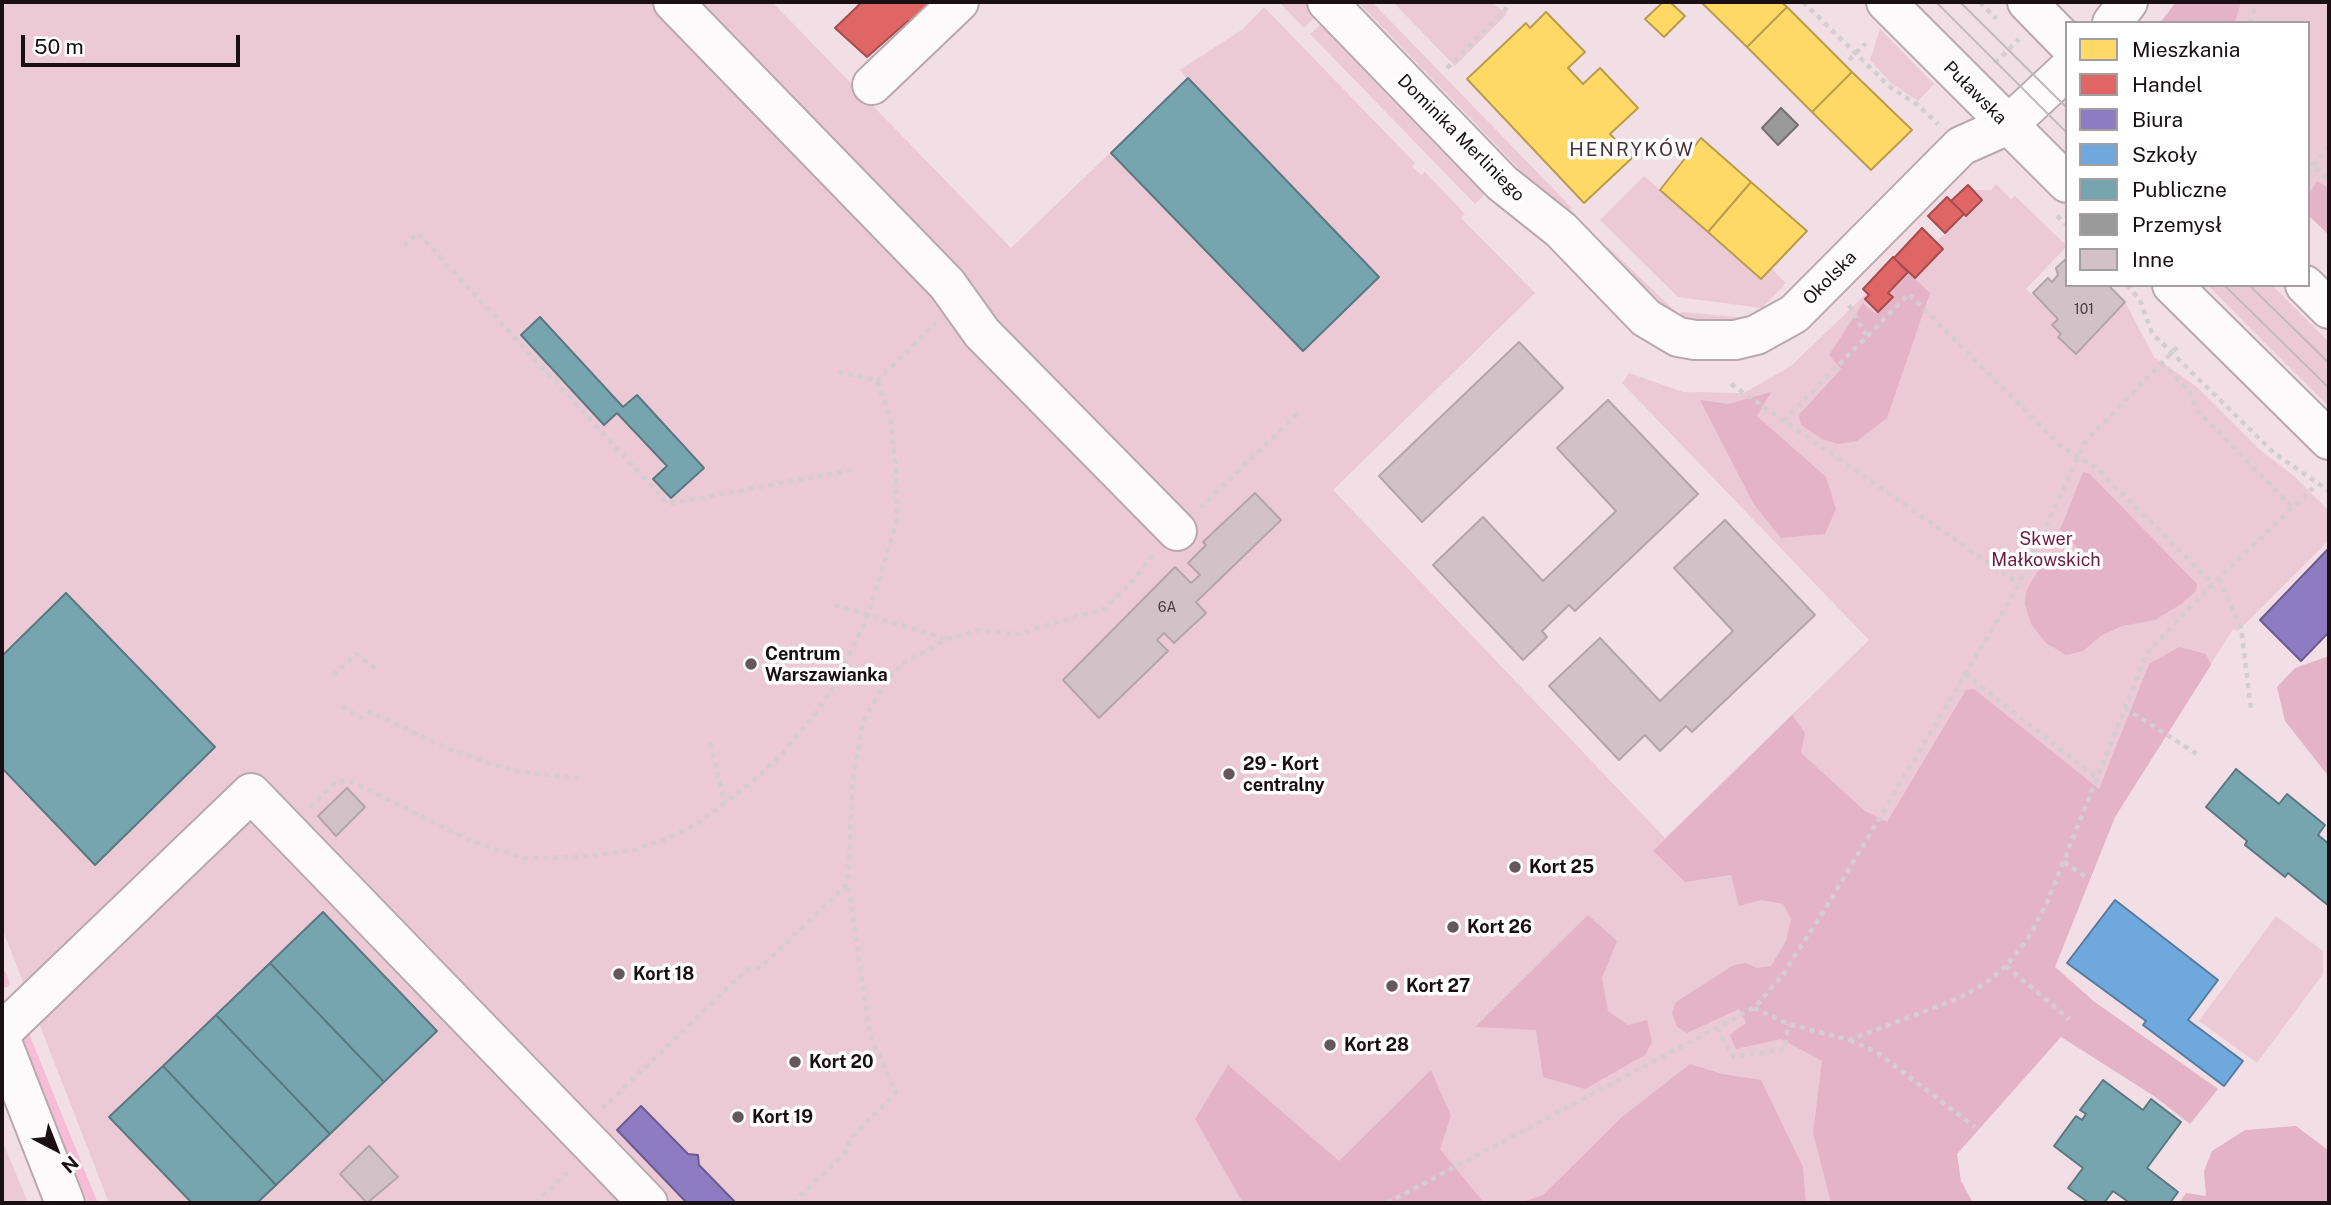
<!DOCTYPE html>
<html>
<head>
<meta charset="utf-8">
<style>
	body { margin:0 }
	#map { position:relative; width:2331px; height:1205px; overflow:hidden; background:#f2dee5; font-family:"Public Sans",sans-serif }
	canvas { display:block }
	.frame { position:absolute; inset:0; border:4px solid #1a0f13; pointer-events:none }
	.legend { position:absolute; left:2065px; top:21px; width:245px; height:266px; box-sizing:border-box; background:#fff; border:2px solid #a39fa1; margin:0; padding:9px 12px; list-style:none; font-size:21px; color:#1a0f13 }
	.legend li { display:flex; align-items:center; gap:14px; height:35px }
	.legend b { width:35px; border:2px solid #a39fa1 }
	.north { position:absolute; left:21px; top:1114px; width:70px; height:70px; -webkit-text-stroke:5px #fff; paint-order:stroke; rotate:138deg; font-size:19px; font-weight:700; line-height:28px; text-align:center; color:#1a0f13 }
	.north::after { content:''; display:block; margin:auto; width:24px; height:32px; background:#1a0f13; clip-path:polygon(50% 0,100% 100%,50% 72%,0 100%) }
	.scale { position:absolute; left:21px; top:35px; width:219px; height:32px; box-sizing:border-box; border:4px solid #1a0f13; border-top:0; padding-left:9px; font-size:21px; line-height:24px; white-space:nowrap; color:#1a0f13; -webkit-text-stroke:5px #fff; paint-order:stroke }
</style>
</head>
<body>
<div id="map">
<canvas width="2331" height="1205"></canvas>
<div class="frame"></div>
<ul class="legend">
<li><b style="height:19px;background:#ffd966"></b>Mieszkania</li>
<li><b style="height:19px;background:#e06666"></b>Handel</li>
<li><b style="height:19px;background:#8e7cc3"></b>Biura</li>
<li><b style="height:19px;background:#6fa8dc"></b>Szkoły</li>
<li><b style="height:19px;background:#76a5af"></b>Publiczne</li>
<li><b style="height:19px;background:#999"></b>Przemysł</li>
<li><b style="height:19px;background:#d2c2c8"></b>Inne</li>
</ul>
<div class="north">N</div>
<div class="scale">50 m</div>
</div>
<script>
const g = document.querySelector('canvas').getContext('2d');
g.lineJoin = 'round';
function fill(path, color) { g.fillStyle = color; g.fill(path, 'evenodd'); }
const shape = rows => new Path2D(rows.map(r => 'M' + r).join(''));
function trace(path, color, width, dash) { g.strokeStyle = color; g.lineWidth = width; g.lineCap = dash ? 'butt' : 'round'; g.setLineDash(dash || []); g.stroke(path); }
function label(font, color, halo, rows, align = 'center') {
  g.font = font + ' "Public Sans",sans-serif'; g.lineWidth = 7; g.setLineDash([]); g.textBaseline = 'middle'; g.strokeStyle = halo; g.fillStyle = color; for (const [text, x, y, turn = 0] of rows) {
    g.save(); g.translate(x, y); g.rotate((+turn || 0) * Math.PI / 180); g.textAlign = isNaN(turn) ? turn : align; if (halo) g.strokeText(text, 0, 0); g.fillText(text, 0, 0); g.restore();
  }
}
fill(shape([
	[2,2,772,2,1011,248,1187,79,1180,70,1243,29,1264,7,1415,163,1412,166,1421,175,1425,172,1465,214,1461,218,1535,293,1333,490,1665,838,1869,640,1622,383,1629,373,1683,392,1744,393,1791,366,1867,293,1869,295,1865,299,1878,312,1893,297,1888,293,1908,272,1916,278,1943,249,1936,242,1982,200,1972,190,1991,190,1996,184,2011,199,2015,196,2067,246,2026,289,2058,319,2052,325,2061,334,2058,338,2076,354,2125,302,2154,357,2196,386,2260,450,2294,476,2329,511,2329,540,2238,631,2233,629,2115,817,2055,967,2092,999,1813,1134,1831,1203,1806,1203,1803,1167,1548,1203,109,1203,2,928],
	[1279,2,1312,2,1323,9,1304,28],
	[1358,2,1372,2,1572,208,1566,211,1558,209],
	[1393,2,1491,2,1507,14,1455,66],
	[2176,2,2329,2,2329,235,2308,215,2308,23,2160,23],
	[1328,18,1492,188,1475,204,1310,34],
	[1880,29,1934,84,1918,101,1892,84,1870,60],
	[1644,176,1761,278,1771,268,1786,283,1762,308,1678,297,1600,220],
	[1608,247,1678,314,1682,312,1747,318,1749,323,1676,322,1600,253],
	[2207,285,2272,285,2329,342,2329,407],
	[2276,916,2323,951,2323,974,2257,1063,2199,1021],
	[2,1140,28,1203,2,1203]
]), '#ebcad6');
fill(shape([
	[2176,2,2241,2,2235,23,2160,23],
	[2317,181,2329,188,2329,235,2308,215,2308,196],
	[1908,272,1930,293,1887,418,1857,441,1838,444,1822,439,1801,425,1799,415,1841,369,1829,355,1863,303,1874,313,1878,312,1893,297,1888,293],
	[1771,392,1757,416,1826,477,1836,509,1825,534,1781,538,1753,503,1700,400,1728,404],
	[2083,472,2090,474,2197,584,2196,591,2181,604,2155,620,2122,626,2102,635,2083,651,2066,655,2046,643,2031,624,2025,604,2026,592,2037,572,2044,566,2056,565,2066,571,2084,567,2085,556,2060,530],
	[2179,647,2206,654,2211,665,2115,817,2055,967,2092,1000,2218,1089,2190,1124,2154,1096,2061,1037,1957,1154,1961,1181,1973,1203,1831,1203,1813,1134,1822,1061,1781,1039,1736,1049,1730,1035,1746,1023,1739,1009,1687,1033,1677,1027,1672,1013,1676,1002,1734,965,1746,963,1757,968,1771,966,1786,941,1791,919,1783,904,1761,900,1739,906,1731,875,1685,882,1653,851,1792,715,1805,733,1801,753,1865,811,1887,822,1966,690,1974,689,2099,789,2149,664],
	[2329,656,2329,777,2285,721,2277,687,2295,668],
	[1588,915,1617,941,1602,978,1608,1011,1628,1025,1647,1020,1652,1042,1645,1055,1585,1089,1543,1077,1536,1030,1475,1027],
	[1690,1064,1722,1074,1761,1080,1803,1167,1806,1203,1519,1203,1543,1195,1622,1117],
	[1228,1065,1339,1161,1431,1070,1451,1116,1440,1149,1484,1203,1243,1203,1195,1119],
	[2296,1126,2329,1151,2329,1203,2179,1203,2186,1193,2206,1196,2204,1171,2212,1151,2245,1130]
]), '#e4b4c6');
const homes = shape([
	[1663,2,1670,2,1685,16,1664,37,1645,19,1663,2],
	[1701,2,1781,2,1787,7,1747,47,1701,2],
	[1787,7,1852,72,1812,112,1747,47,1787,7],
	[1546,12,1585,52,1568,68,1583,84,1600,68,1638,108,1610,134,1632,158,1584,203,1467,79,1526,23,1530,28,1546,12],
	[1852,72,1912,130,1871,170,1812,112,1852,72],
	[1701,138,1751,182,1708,232,1660,190,1701,138],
	[1751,182,1807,231,1761,279,1708,232,1751,182]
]);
fill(homes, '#ffd966');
trace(homes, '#ba9c4d', 2);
const shops = shape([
	[862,2,932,2,916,25,908,21,867,57,835,28,862,2],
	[1968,185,1982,200,1966,216,1951,201,1968,185],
	[1947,197,1964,214,1945,233,1928,216,1947,197],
	[1922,228,1943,249,1915,278,1894,258,1922,228],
	[1893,257,1908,272,1888,293,1893,297,1878,312,1865,299,1869,295,1863,289,1893,257]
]);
fill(shops, '#e06666');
trace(shops, '#a54c4d', 2);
const offices = shape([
	[2329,548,2329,632,2301,661,2260,620,2329,548],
	[641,1106,688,1154,698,1155,699,1165,736,1203,687,1203,617,1130,641,1106]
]);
fill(offices, '#8e7cc3');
trace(offices, '#6b5b8e', 2);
const schools = shape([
	[2115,900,2218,980,2188,1020,2243,1061,2224,1086,2143,1025,2146,1021,2067,963,2115,900]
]);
fill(schools, '#6fa8dc');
trace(schools, '#567aa0', 2);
const public = shape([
	[1188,78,1379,277,1303,351,1111,153,1188,78],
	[540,317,623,407,637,395,704,468,671,498,653,479,667,466,617,413,604,425,521,335,540,317],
	[66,593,215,747,95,865,2,768,2,656,66,593],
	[2236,769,2279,804,2287,794,2325,825,2318,835,2329,844,2329,906,2288,873,2285,877,2245,845,2247,841,2206,807,2236,769],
	[323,912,437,1031,384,1082,270,963,323,912],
	[270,963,384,1082,330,1134,216,1015,270,963],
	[216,1015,330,1134,276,1185,163,1066,216,1015],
	[163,1066,276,1185,257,1203,192,1203,109,1117,163,1066],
	[2103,1080,2143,1110,2151,1099,2181,1122,2147,1168,2178,1192,2170,1203,2130,1203,2113,1191,2104,1203,2089,1203,2068,1188,2083,1168,2054,1146,2076,1116,2082,1120,2086,1114,2080,1110,2103,1080]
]);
fill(public, '#76a5af');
trace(public, '#5a7880', 2);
const industry = shape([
	[1781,108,1798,125,1778,145,1762,128,1781,108]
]);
fill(industry, '#999');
trace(industry, '#737071', 2);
trace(shape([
	[2,975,5,983],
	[23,1031,93,1203]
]), '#f6bdd4', 9);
const building = shape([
	[2067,258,2067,285,2108,285,2125,302,2076,354,2058,337,2061,334,2052,325,2058,319,2033,293,2048,278,2052,282,2058,275,2056,268,2067,258],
	[1519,342,1563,388,1422,522,1379,476,1519,342],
	[1608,400,1698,494,1575,611,1569,605,1542,631,1547,637,1523,660,1433,565,1483,517,1543,581,1616,511,1557,448,1608,400],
	[1255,493,1281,520,1196,602,1206,613,1174,643,1164,633,1157,640,1168,651,1099,718,1063,680,1175,567,1191,583,1200,575,1188,563,1206,545,1203,542,1255,493],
	[1725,520,1815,615,1692,732,1686,726,1660,751,1645,735,1619,760,1549,686,1600,638,1660,701,1733,631,1674,568,1725,520],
	[347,788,365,807,336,836,318,816,347,788],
	[369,1146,398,1177,367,1203,340,1174,369,1146]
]);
fill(building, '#d2c2c8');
trace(building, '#b4a5ab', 2);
const minor = shape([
	[673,2,947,284,982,333,1177,531],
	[1327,2,1502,183,1561,230,1646,318,1678,337,1695,340,1735,340,1756,335,1794,314,1961,146,2008,125],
	[2112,23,2128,2],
	[872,85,959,2],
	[2,1032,251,793,648,1203],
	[2,1042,65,1203]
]);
const major = shape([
	[1886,2,2067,183],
	[2027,2,2067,43],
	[2008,125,2067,70],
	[2172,285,2329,440],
	[2305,285,2329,309]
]);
trace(minor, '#b9a9af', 42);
trace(major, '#b9a9af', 42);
trace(shape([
	[1803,2,1890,87,1918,105,1938,124],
	[1980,2,1996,19],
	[2250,23,2256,2],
	[1849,60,1866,43],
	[1995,63,2019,39],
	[1447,68,1505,10,1509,2],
	[2308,162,2329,179],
	[2308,174,2329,144],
	[2057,216,2067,225],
	[404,246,418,233,668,504,857,469],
	[2127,285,2140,300,2152,333,2172,353,2274,453,2329,491],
	[1849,305,1866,335],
	[2161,363,2189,391,2196,409,2293,508],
	[877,381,936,323],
	[1731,384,2019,584],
	[1783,421,1909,294,2064,449,2095,467,2213,584],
	[1200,508,1299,412],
	[2219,578,2241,628,2251,709],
	[835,605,946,639],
	[1965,674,2097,778],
	[333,675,356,654,379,671],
	[342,706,360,718,370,712,453,751,514,771,583,779],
	[2125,708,2200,756],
	[710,743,725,804],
	[310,807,337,781,353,782,465,838,495,849,525,858,582,857,634,850,666,839,697,824,752,782,782,754,813,717,837,682,868,615,897,521,896,469,890,417,877,381,835,371],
	[2064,862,2089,879],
	[2006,966,2069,1019],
	[1754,1008,1788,1024,1849,1040,1957,999,1984,984,2006,966,2027,940,2046,905,2147,653,2213,584,2313,488],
	[1716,1028,1734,1057,1785,1049,1788,1024],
	[1850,1040,1878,1053,1975,1127],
	[602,1109,746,970,761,967,848,883,853,778,863,722,887,679,902,664,947,639,979,630,1017,634,1104,609,1130,584,1154,554],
	[535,1203,570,1170],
	[793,1203,846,1152,850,1139,896,1093,870,1035,848,884],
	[1387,1203,1754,1008,1782,976,1827,906,2019,584,2085,442,2178,346]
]), '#d4ced1', 4.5, [5, 5]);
trace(minor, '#fdfafb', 38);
trace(major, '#fdfafb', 38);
trace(shape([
	[1936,2,2067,133],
	[1960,2,2067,108],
	[2224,285,2329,388],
	[2249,285,2329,363]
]), '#c0babc', 2);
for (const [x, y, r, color] of [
	[751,664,7,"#66575c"],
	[1229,774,7,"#66575c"],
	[1515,867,7,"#66575c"],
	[1453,927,7,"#66575c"],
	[619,974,7,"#66575c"],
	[1392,986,7,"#66575c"],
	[1330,1045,7,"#66575c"],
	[795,1062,7,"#66575c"],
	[738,1117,7,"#66575c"]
]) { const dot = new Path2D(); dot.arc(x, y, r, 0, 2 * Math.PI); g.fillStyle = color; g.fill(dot); trace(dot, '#fff', 2.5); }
label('14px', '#483c40', null, [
	["101",2084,310],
	["6A",1167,608]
]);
label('18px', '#1a0f13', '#fff', [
	["Puławska",1975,93,45],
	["Dominika Merliniego",1461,138,45],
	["Okolska",1830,278,-45]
]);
label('18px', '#6d1c44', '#fff', [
	["Skwer",2046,539],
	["Małkowskich",2046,560]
]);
label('bold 18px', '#1a0f13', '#fff', [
	["Centrum",765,654],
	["Warszawianka",765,675],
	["29 - Kort",1243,764],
	["centralny",1243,785],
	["Kort 25",1529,867],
	["Kort 26",1467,927],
	["Kort 18",633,974],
	["Kort 27",1406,986],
	["Kort 28",1344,1045],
	["Kort 20",809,1062],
	["Kort 19",752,1117]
], 'left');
g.letterSpacing = '2px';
label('19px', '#4a2e39', '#fff', [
	["HENRYKÓW",1632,150]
]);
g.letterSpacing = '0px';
</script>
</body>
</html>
